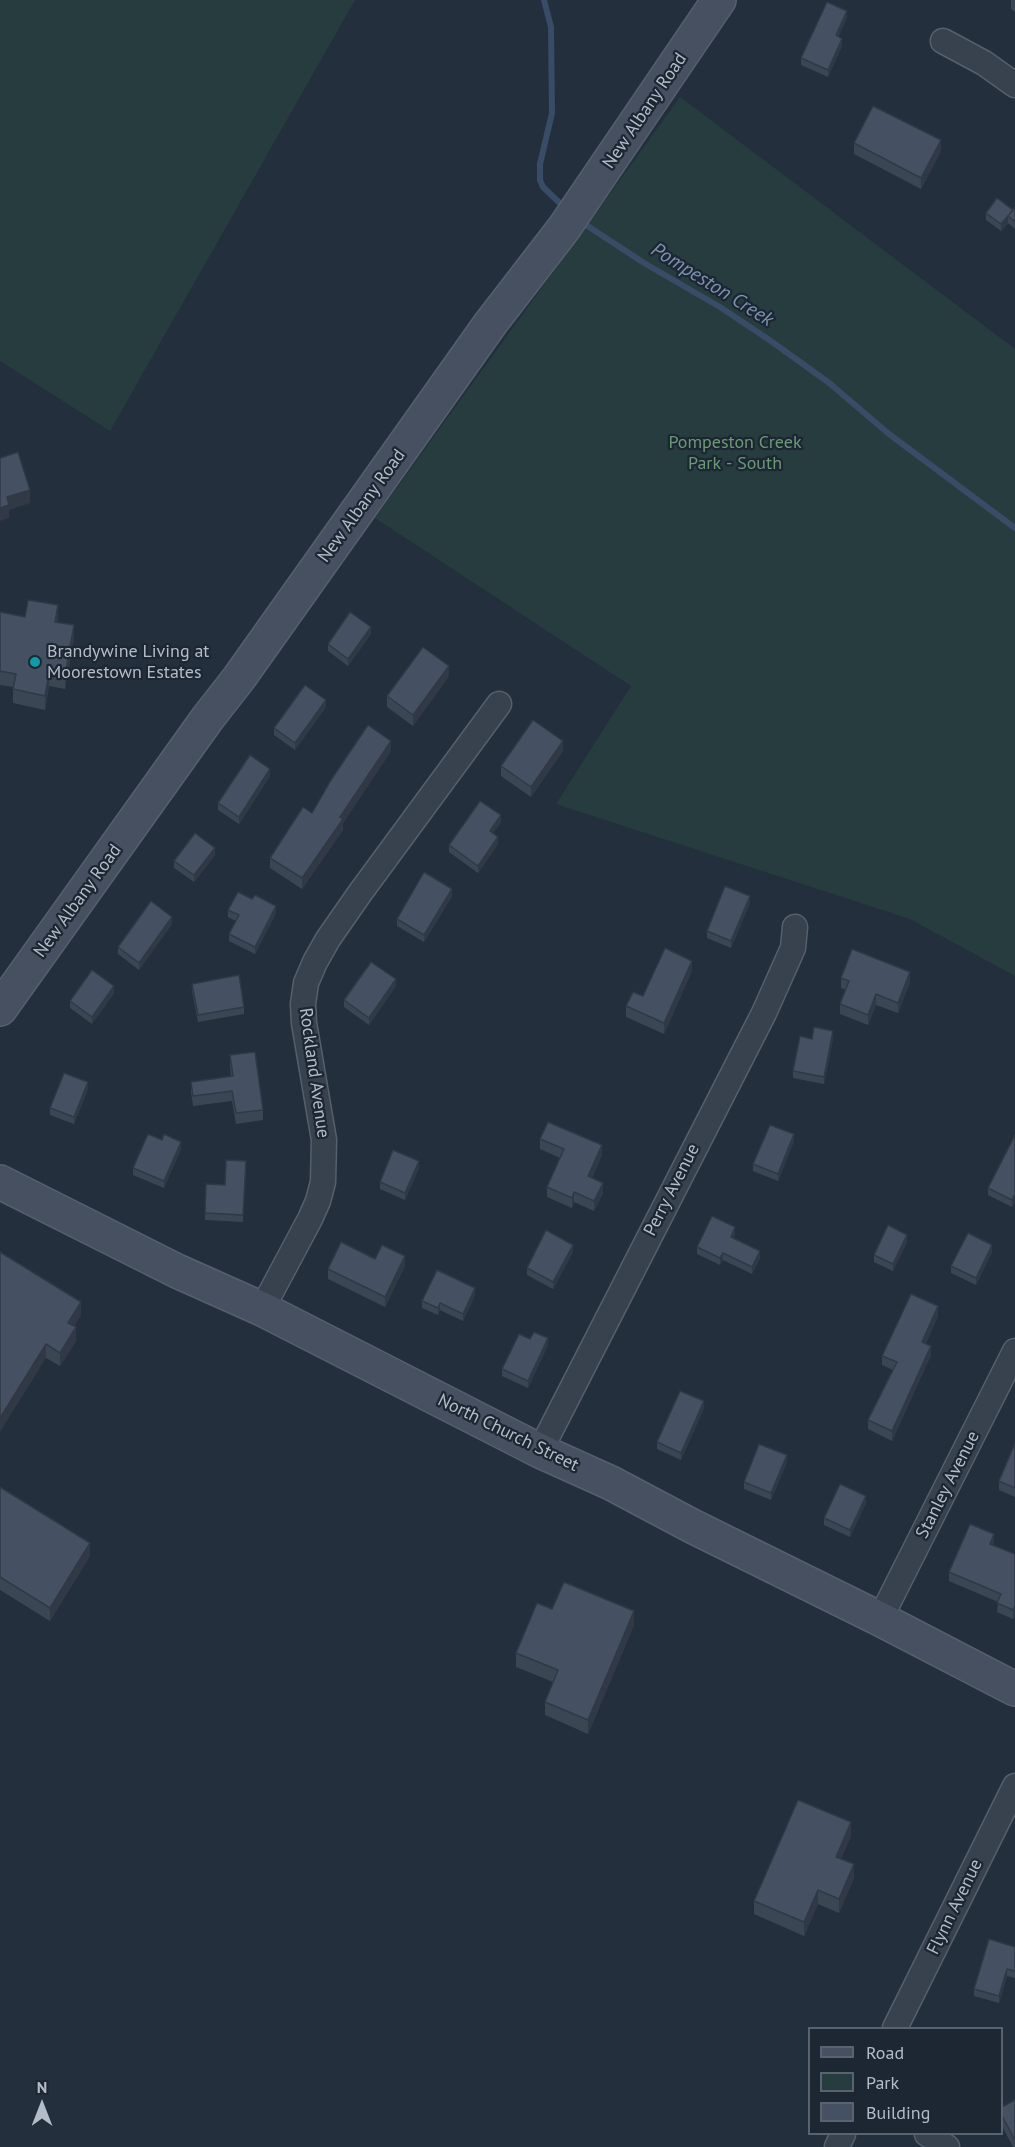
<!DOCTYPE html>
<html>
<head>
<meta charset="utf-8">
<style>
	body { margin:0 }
	#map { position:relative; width:1015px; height:2147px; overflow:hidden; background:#242f3e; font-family:"PT Sans",sans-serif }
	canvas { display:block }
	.legend { position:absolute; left:808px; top:2027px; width:195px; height:108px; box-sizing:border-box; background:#1d2633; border:2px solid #59626f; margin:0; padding:8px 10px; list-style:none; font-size:18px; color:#b4bcc9 }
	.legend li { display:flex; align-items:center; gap:12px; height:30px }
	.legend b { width:30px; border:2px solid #59626f }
	.north { position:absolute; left:12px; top:2075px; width:60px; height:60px; -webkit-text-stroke:4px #1d2633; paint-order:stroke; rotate:0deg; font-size:16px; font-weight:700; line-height:24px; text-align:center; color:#b4bcc9 }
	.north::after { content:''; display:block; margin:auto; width:21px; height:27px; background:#b4bcc9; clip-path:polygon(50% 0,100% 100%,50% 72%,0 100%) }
</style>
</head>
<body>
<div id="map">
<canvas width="1015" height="2147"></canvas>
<ul class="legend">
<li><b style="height:8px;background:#465061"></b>Road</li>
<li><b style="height:16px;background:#263c3f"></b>Park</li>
<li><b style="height:16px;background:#455162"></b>Building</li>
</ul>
<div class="north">N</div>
</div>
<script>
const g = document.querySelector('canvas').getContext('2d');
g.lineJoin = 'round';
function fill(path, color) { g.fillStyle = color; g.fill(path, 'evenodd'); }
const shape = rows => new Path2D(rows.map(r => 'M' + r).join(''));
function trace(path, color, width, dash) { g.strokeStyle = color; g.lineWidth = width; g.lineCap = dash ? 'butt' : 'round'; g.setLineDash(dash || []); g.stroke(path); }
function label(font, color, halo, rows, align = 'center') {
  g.font = font + ' "PT Sans",sans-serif'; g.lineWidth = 4.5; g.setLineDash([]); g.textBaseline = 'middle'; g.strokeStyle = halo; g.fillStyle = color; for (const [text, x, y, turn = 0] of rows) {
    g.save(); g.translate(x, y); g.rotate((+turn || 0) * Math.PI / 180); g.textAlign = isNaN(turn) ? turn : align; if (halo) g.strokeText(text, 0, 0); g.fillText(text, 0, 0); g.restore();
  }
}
fill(shape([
	[0,0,355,0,110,431,0,361],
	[680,97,1015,349,1015,976,910,919,556,804,631,686,375,518]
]), '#263c3f');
trace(shape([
	[544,0,551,27,552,113,540,164,540,180,543,187,565,208],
	[580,221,644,263,720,307,768,339,828,382,889,434,1015,528]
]), '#394c67', 6);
const street = shape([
	[943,41,984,63,1015,85],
	[262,1309,310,1219,318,1201,323,1182,324,1140,304,1023,303,1004,306,983,315,962,328,939,360,893,499,704],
	[540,1451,764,1013,793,948,795,927],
	[880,1619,1015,1351],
	[895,2028,1015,1786],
	[927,2134,947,2147],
	[837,2147,843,2134]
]);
const secondary = shape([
	[0,1009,207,719,239,678,490,324,564,228,719,0],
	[0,1182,177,1271,262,1309,540,1451,611,1483,692,1526,880,1619,1015,1689]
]);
trace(street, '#565f6c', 27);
trace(secondary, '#565f6c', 36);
trace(street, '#38414e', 24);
trace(secondary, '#465061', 33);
fill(shape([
	[1011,0,1015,0,1015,12,1011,9],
	[847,18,838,37,842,46,828,77,801,65,801,58],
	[854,143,941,151,921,189,854,154],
	[1015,207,1015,229,1008,223,1001,231,986,220,986,213,1013,210],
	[0,612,25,617,58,619,57,623,74,639,65,689,49,686,45,710,13,703,13,687,0,685],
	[371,634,348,666,328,651,328,644],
	[449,676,413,726,387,707,387,696],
	[326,707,295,750,274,735,274,728],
	[391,751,343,823,343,830,302,889,270,868,270,858,312,813],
	[563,751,531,797,501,776,501,766],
	[270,776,239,824,218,810,218,803],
	[501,822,493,833,498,844,478,873,449,852,449,845],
	[215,855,194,882,174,868,174,861],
	[452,896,424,942,397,926,397,919],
	[750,903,731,948,707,938,707,931],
	[228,910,276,913,255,954,229,941,229,934,236,921,228,917],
	[172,924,139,970,118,954,118,947],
	[692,971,664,1034,626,1017,626,1006,643,996],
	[841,978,910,982,898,1013,876,1005,868,1025,840,1014,840,1004,846,990,841,988],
	[192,984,244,1007,244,1014,198,1022,192,991],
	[396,986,369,1025,344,1007,344,1000],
	[114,993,92,1024,70,1008,70,1001],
	[833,1038,824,1084,793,1078,793,1071,812,1039],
	[230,1055,263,1110,263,1120,236,1124,232,1101,193,1106,191,1092,191,1082,231,1076,230,1066],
	[88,1089,74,1124,50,1115,50,1108],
	[1015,1135,1015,1201,1012,1207,988,1195,988,1188],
	[540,1139,602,1155,592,1178,603,1193,594,1211,574,1202,572,1208,547,1197,547,1187,560,1158,540,1149],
	[794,1141,778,1181,753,1171,753,1164],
	[181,1149,164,1188,133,1175,133,1168],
	[246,1161,243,1222,205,1220,206,1184,225,1185],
	[419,1168,405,1200,380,1189,380,1182],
	[735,1234,733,1238,760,1258,752,1274,723,1260,720,1265,697,1254,697,1247],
	[907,1242,893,1271,874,1262,874,1255],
	[0,1252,81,1315,74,1326,76,1341,60,1366,46,1358],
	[573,1252,553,1289,527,1275,527,1268],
	[992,1252,976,1285,951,1273,951,1266],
	[375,1259,405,1266,385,1307,328,1279,328,1269],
	[475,1295,463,1321,440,1310,438,1315,422,1308,422,1301],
	[938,1316,926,1343,931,1355,892,1441,868,1429,868,1420,893,1370,882,1365,882,1356],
	[530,1339,548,1345,528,1388,502,1376,502,1369],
	[704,1408,681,1460,657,1449,657,1442],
	[1015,1443,1015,1497,999,1490,999,1481],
	[787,1462,771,1500,744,1489,744,1482],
	[0,1487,90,1556,50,1621,0,1590],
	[866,1503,850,1537,824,1525,824,1518],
	[994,1543,993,1545,1015,1554,1015,1615,1013,1619,997,1612,998,1602,949,1581,949,1572],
	[552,1609,634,1625,588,1734,545,1715,545,1702,553,1682,516,1667,516,1653],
	[851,1836,841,1859,854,1878,839,1913,818,1904,804,1936,754,1914,754,1901],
	[1015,1947,1015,1978,1007,1976,999,2003,974,1996,974,1989],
	[1015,2100,1015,2147,1013,2147,1002,2126,1002,2107]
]), '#3b4654');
fill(shape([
	[847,11,847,18,836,42,836,35],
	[842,39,842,46,828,77,828,70],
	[941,140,941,151,921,189,921,178],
	[1013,210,1008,216,1008,223,1001,231,1001,224],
	[30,490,30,503,9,510,9,518,0,521,0,508,7,497],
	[58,605,58,619,55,636,55,622],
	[74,625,74,639,65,689,65,676],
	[371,627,371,634,348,666,348,659],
	[449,666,449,676,413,726,413,715],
	[49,673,49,686,45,710,45,696],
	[326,700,326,707,295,750,295,743],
	[391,741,391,751,343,823,343,830,302,889,302,878,340,817],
	[563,741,563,751,531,797,531,787],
	[270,769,270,776,239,824,239,817],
	[501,815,501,822,490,838,490,831],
	[498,837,498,844,478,873,478,866],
	[215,848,215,855,194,882,194,875],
	[452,889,452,896,424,942,424,935],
	[750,896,750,903,731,948,731,941],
	[276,906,276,913,255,954,255,947],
	[172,917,172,924,139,970,139,963],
	[692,961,692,971,664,1034,664,1023],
	[910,972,910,982,898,1013,898,1003],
	[396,979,396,986,369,1025,369,1018],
	[114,986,114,993,92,1024,92,1017],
	[876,994,876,1005,868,1025,868,1015],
	[833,1031,833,1038,824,1084,824,1077],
	[88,1082,88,1089,74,1124,74,1117],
	[794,1134,794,1141,778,1181,778,1174],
	[181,1142,181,1149,164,1188,164,1181],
	[602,1145,602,1155,588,1186,588,1176],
	[419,1161,419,1168,405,1200,405,1193],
	[603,1183,603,1193,594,1211,594,1201],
	[574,1192,574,1202,572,1208,572,1198],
	[1015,1194,1015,1201,1012,1207,1012,1200],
	[735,1227,735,1234,731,1244,731,1237],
	[907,1235,907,1242,893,1271,893,1264],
	[573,1245,573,1252,553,1289,553,1282],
	[992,1245,992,1252,976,1285,976,1278],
	[760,1251,760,1258,752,1274,752,1267],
	[723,1253,723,1260,720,1265,720,1258],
	[405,1256,405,1266,385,1307,385,1297],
	[475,1288,475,1295,463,1321,463,1314],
	[81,1302,81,1315,68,1336,68,1323],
	[440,1303,440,1310,438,1315,438,1308],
	[938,1306,938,1316,922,1351,922,1342],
	[76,1327,76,1341,60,1366,60,1353],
	[548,1338,548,1345,528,1388,528,1381],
	[46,1344,46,1358,0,1432,0,1418],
	[931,1346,931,1355,892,1441,892,1431],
	[704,1401,704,1408,681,1460,681,1453],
	[787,1455,787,1462,771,1500,771,1493],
	[866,1496,866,1503,850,1537,850,1530],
	[994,1534,994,1543,990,1553,990,1544],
	[90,1543,90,1556,50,1621,50,1608],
	[1015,1606,1015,1615,1013,1619,1013,1610],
	[634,1611,634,1625,588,1734,588,1720],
	[851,1822,851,1836,836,1870,836,1857],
	[854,1864,854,1878,839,1913,839,1899],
	[818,1890,818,1904,804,1936,804,1922],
	[1007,1969,1007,1976,999,2003,999,1996]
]), '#303945');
const building = shape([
	[827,2,847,11,836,35,842,39,828,70,801,58,827,2],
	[873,106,941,140,921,178,854,143,873,106],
	[997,198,1013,210,1001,224,986,213,997,198],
	[1015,207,1015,222,1008,216,1015,207],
	[18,452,30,490,7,497,9,505,0,508,0,458,18,452],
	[28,600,58,605,55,622,74,625,65,676,49,673,45,696,13,689,16,674,0,671,0,612,25,617,28,600],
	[350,612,371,627,348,659,328,644,350,612],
	[423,647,449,666,413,715,387,696,423,647],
	[305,685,326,700,295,743,274,728,305,685],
	[533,720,563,741,531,787,501,766,533,720],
	[368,725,391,741,340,817,343,819,302,878,270,858,303,807,312,813,331,780,368,725],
	[250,755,270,769,239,817,218,803,250,755],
	[480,801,501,815,490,831,498,837,478,866,449,845,480,801],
	[195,833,215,848,194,875,174,861,195,833],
	[424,872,452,889,424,935,397,919,424,872],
	[725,886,750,896,731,941,707,931,725,886],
	[238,892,252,899,255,895,276,906,255,947,229,934,239,915,228,910,238,892],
	[151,901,172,917,139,963,118,947,151,901],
	[665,948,692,961,664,1023,626,1006,633,992,643,996,665,948],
	[852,949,910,972,898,1003,876,994,868,1015,840,1004,849,981,841,978,852,949],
	[371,962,396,979,369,1018,344,1000,371,962],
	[92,970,114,986,92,1017,70,1001,92,970],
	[239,975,244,1007,198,1015,192,984,239,975],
	[814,1027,833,1031,824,1077,793,1071,800,1036,812,1039,814,1027],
	[255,1052,263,1110,236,1113,232,1091,193,1096,191,1082,233,1076,230,1055,255,1052],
	[64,1073,88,1082,74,1117,50,1108,64,1073],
	[548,1122,602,1145,588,1176,603,1183,594,1201,574,1192,572,1198,547,1187,564,1149,540,1139,548,1122],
	[770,1125,794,1134,778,1174,753,1164,770,1125],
	[148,1134,162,1140,164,1134,181,1142,164,1181,133,1168,148,1134],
	[1015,1135,1015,1194,1012,1200,988,1188,1015,1135],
	[393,1150,419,1161,405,1193,380,1182,393,1150],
	[226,1160,246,1161,243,1215,205,1213,206,1184,225,1185,226,1160],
	[712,1216,735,1227,731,1237,760,1251,752,1267,723,1253,720,1258,697,1247,712,1216],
	[888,1225,907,1235,893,1264,874,1255,888,1225],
	[546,1230,573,1245,553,1282,527,1268,546,1230],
	[968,1233,992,1245,976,1278,951,1266,968,1233],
	[341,1242,375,1259,382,1245,405,1256,385,1297,328,1269,341,1242],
	[0,1252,81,1302,68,1323,76,1327,60,1353,46,1344,0,1418,0,1252],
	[437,1270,475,1288,463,1314,440,1303,438,1308,422,1301,437,1270],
	[911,1294,938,1306,922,1342,931,1346,892,1431,868,1420,897,1362,882,1356,911,1294],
	[534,1332,548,1338,528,1381,502,1369,519,1334,530,1339,534,1332],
	[680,1391,704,1401,681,1453,657,1442,680,1391],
	[1015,1443,1015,1488,999,1481,1015,1443],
	[759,1444,787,1455,771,1493,744,1482,759,1444],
	[840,1484,866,1496,850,1530,824,1518,840,1484],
	[0,1487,90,1543,50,1608,0,1577,0,1487],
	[970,1524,994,1534,990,1544,1015,1554,1015,1606,1013,1610,997,1603,1001,1594,949,1572,970,1524],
	[564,1582,634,1611,588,1720,545,1702,558,1670,516,1653,537,1603,552,1609,564,1582],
	[798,1800,851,1822,836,1857,854,1864,839,1899,818,1890,804,1922,754,1901,798,1800],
	[989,1939,1015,1947,1015,1971,1007,1969,999,1996,974,1989,989,1939],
	[1015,2100,1015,2140,1002,2116,1002,2107,1015,2100]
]);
fill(building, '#455162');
trace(building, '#303945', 1.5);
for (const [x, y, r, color] of [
	[35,662,6,"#0f9aa8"]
]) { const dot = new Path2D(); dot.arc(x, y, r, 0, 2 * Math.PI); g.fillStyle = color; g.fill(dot); trace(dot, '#1d2633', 2); }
label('18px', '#b4bcc9', '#1d2633', [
	["New Albany Road",645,111,-56],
	["New Albany Road",362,506,-54],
	["New Albany Road",78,901,-54],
	["Rockland Avenue",314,1073,82],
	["Perry Avenue",672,1190,-63],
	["North Church Street",508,1433,26],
	["Stanley Avenue",948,1485,-63],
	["Flynn Avenue",955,1907,-64]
]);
label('18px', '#6b9a76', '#1d2633', [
	["Pompeston Creek",735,443],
	["Park - South",735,464]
]);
label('18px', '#b4bcc9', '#1d2633', [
	["Brandywine Living at",47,652],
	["Moorestown Estates",47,673]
], 'left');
label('italic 20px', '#7c92b1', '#1d2633', [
	["Pompeston Creek",712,285,32]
]);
</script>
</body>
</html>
